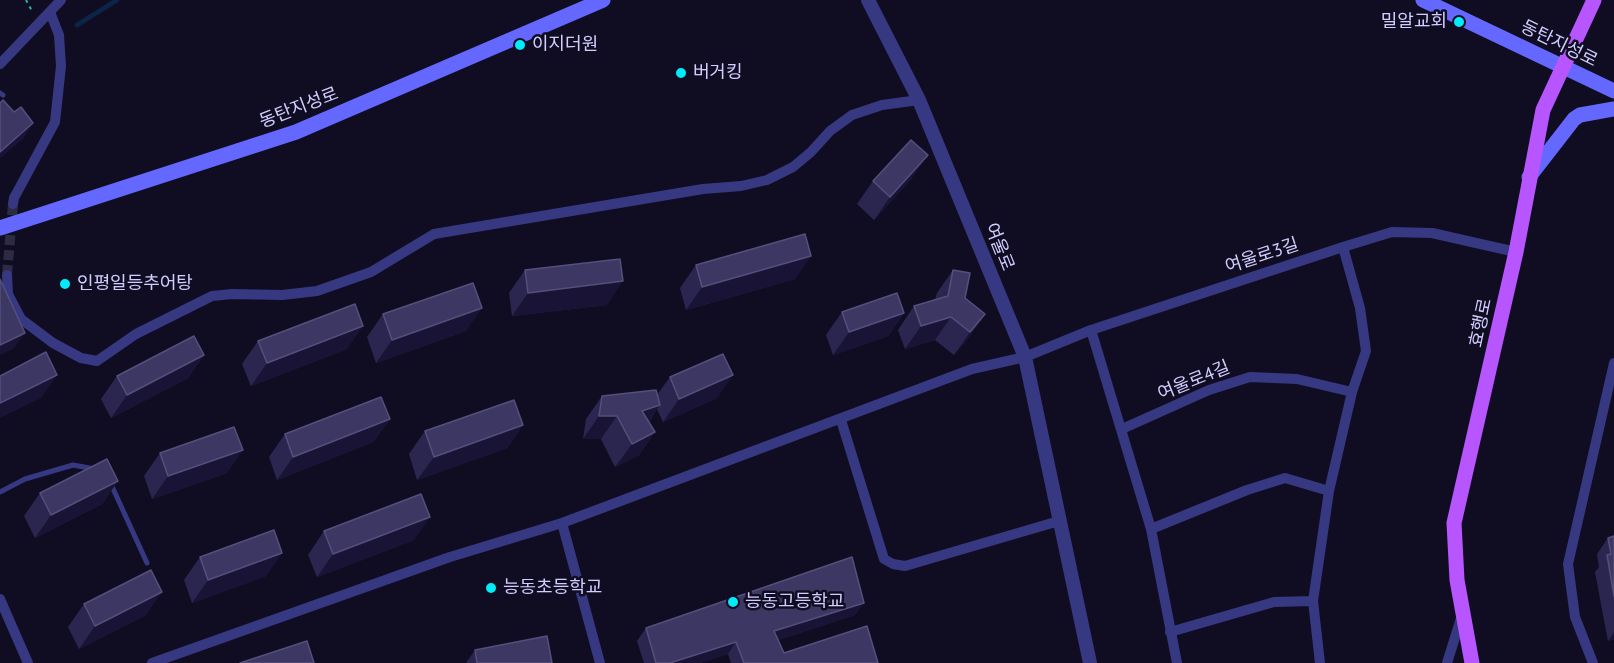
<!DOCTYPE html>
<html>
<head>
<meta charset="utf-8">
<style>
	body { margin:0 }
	canvas { display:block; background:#100d22 }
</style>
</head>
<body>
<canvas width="1614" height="663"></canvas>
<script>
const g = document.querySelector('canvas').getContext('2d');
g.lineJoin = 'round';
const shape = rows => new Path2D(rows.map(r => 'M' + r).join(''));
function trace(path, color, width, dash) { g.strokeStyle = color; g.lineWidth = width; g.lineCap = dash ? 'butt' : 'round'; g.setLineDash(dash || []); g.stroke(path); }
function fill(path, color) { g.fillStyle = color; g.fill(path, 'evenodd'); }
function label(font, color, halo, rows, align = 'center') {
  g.font = font + ' "PT Sans","Noto Sans KR",sans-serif'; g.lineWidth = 5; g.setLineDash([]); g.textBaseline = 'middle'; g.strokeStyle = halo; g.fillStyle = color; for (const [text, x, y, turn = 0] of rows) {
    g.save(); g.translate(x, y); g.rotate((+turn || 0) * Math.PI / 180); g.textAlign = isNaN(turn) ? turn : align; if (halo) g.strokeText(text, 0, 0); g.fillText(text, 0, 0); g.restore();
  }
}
trace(shape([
	[77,25,117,0]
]), '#0c2547', 4.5);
trace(shape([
	[7,275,13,204]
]), '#2d2a43', 10, [10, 5]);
trace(shape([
	[26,0,32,11]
]), '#2cb5a6', 2, [3, 4.5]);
trace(shape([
	[0,93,3,95],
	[110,482,147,563],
	[0,492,25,479,73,465,95,469]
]), '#373882', 5);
trace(shape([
	[0,64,61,0],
	[13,204,14,198,55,122,61,66,59,35,50,12],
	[7,275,8,294,21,319,53,343,81,358,97,361,136,334,212,296,232,294,282,295,317,291,371,272,434,234,703,189,741,186,767,180,793,167,811,152,830,131,852,115,882,105,919,100],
	[1091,330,1151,529,1177,663],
	[841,420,884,559,893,564,905,566,1059,521],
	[1122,429,1209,390,1250,377,1297,379,1352,392],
	[562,523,600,663],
	[1151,529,1247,490,1285,478,1329,491],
	[0,599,28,663],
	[1170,632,1274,602,1313,601],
	[152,663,450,557,562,523,972,369,1025,357,1091,330,1343,247,1392,232,1432,233,1516,252],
	[1320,663,1313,601,1329,491,1352,392,1366,351,1360,308,1343,247],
	[1447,663,1462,615],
	[1593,663,1575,617,1568,564,1614,363]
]), '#373882', 10);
trace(shape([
	[868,0,919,100,1025,357,1090,663]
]), '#373882', 14);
trace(shape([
	[1423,0,1614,91],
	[1529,177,1574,119,1580,115,1614,109],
	[0,228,296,132,603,0]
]), '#6568ff', 15);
trace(shape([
	[1472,663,1457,580,1454,523,1516,252,1543,110,1594,0]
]), '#b755ff', 15);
fill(shape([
	[912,178,874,220,857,204,873,181],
	[696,265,795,279,686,310,680,288],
	[525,270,607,305,512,316,509,293],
	[953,270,965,298,985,314,969,337,954,355,935,340,905,349,898,330,914,306,935,300,937,293],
	[842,312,904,313,888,336,833,355,826,335],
	[383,314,466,331,376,363,367,337],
	[258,341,347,349,251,386,242,364],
	[204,355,188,378,111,418,101,399,117,376],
	[670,377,717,398,663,422,657,409,649,422,655,432,639,455,615,467,601,439,583,439,586,419,602,396,657,395],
	[390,419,373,442,277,480,269,457,285,434],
	[523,425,507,448,417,480,409,454,425,431],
	[160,453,227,473,152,499,144,476],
	[118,481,102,504,35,538,24,516,40,493],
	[324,531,414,540,317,577,308,555],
	[1614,536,1614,639,1608,641,1595,572,1599,567,1597,554,1608,538],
	[200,557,266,576,192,603,184,580],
	[84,604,146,615,79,649,68,627],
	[855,615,778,640,784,653,878,663,731,663,728,654,700,663,644,663,637,641,646,628],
	[475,650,552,663,466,663]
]), '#2b2650');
fill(shape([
	[33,123,23,139,0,158,0,152],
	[928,155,912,178,874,220,890,197],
	[811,256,795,279,686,310,702,287],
	[623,281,607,305,512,316,528,293],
	[482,308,466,331,376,363,392,340],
	[904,313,888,336,833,355,849,332],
	[985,314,969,337,954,355,970,332],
	[951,317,935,340,905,349,921,326],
	[363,326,347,349,251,386,267,363],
	[25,333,13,349,0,355,0,345],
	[204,355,188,378,111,418,127,395],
	[57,375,41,398,0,418,0,403],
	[733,375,717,398,663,422,679,399],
	[660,405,644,428,642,411],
	[599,416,617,416,601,439,583,439],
	[390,419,373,442,277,480,293,457],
	[523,425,507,448,417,480,434,457],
	[655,432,639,455,615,467,632,444],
	[243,450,227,473,152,499,168,476],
	[118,481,102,504,35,538,51,515],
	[430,517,414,540,317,577,333,554],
	[282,553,266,576,192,603,208,580],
	[162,592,146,615,79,649,95,626],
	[864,603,855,615,765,644,774,631],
	[1614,632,1614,639,1608,641],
	[736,642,728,654,700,663,670,663]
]), '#191436');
const building = shape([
	[3,100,14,112,21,107,33,123,0,152,0,103,3,100],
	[911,140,928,155,890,197,873,181,911,140],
	[805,234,811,256,702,287,696,265,805,234],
	[620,259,623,281,528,293,525,270,620,259],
	[953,270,970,273,965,298,985,314,970,332,951,317,921,326,914,306,948,296,953,270],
	[0,279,25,333,0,345,0,279],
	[473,283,482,308,392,340,383,314,473,283],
	[897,293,904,313,849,332,842,312,897,293],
	[355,304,363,326,267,363,258,341,355,304],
	[194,336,204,355,127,395,117,376,194,336],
	[46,352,57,375,0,403,0,376,46,352],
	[723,354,733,375,679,399,670,377,723,354],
	[656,390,660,405,642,411,655,432,632,444,617,416,599,416,602,396,656,390],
	[381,397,390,419,293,457,285,434,381,397],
	[514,400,523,425,434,457,425,431,514,400],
	[234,427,243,450,168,476,160,453,234,427],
	[107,459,118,481,51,515,40,493,107,459],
	[421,494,430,517,333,554,324,531,421,494],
	[274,530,282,553,208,580,200,557,274,530],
	[1614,536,1614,596,1607,555,1611,554,1608,538,1614,536],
	[852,557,864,603,774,631,784,653,867,626,878,663,744,663,736,642,670,663,656,663,646,628,852,557],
	[151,570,162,592,95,626,84,604,151,570],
	[547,636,552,663,477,663,475,650,547,636],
	[307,641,314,663,240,663,307,641]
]);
fill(building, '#3d3863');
trace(building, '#544f7b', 1.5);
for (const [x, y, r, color] of [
	[1459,22,6,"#00ecf9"],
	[520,45,6,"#00ecf9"],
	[681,73,6,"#00ecf9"],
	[65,284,6,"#00ecf9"],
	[491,588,6,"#00ecf9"],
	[733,602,6,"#00ecf9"]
]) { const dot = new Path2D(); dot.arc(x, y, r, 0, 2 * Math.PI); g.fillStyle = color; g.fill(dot); trace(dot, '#100d22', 2); }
label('18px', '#d1ceff', '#100d22', [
	["밀알교회",1447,22,"right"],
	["이지더원",532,45],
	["버거킹",693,73],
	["인평일등추어탕",77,284],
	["능동초등학교",503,588],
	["능동고등학교",745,602]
], 'left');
label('18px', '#d1ceff', '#100d22', [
	["동탄지성로",1559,44,26],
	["동탄지성로",299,108,-21],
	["여울로",999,247,68],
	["여울로3길",1262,256,-18],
	["효행로",1481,323,-78],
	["여울로4길",1194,381,-22]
]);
</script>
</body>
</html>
